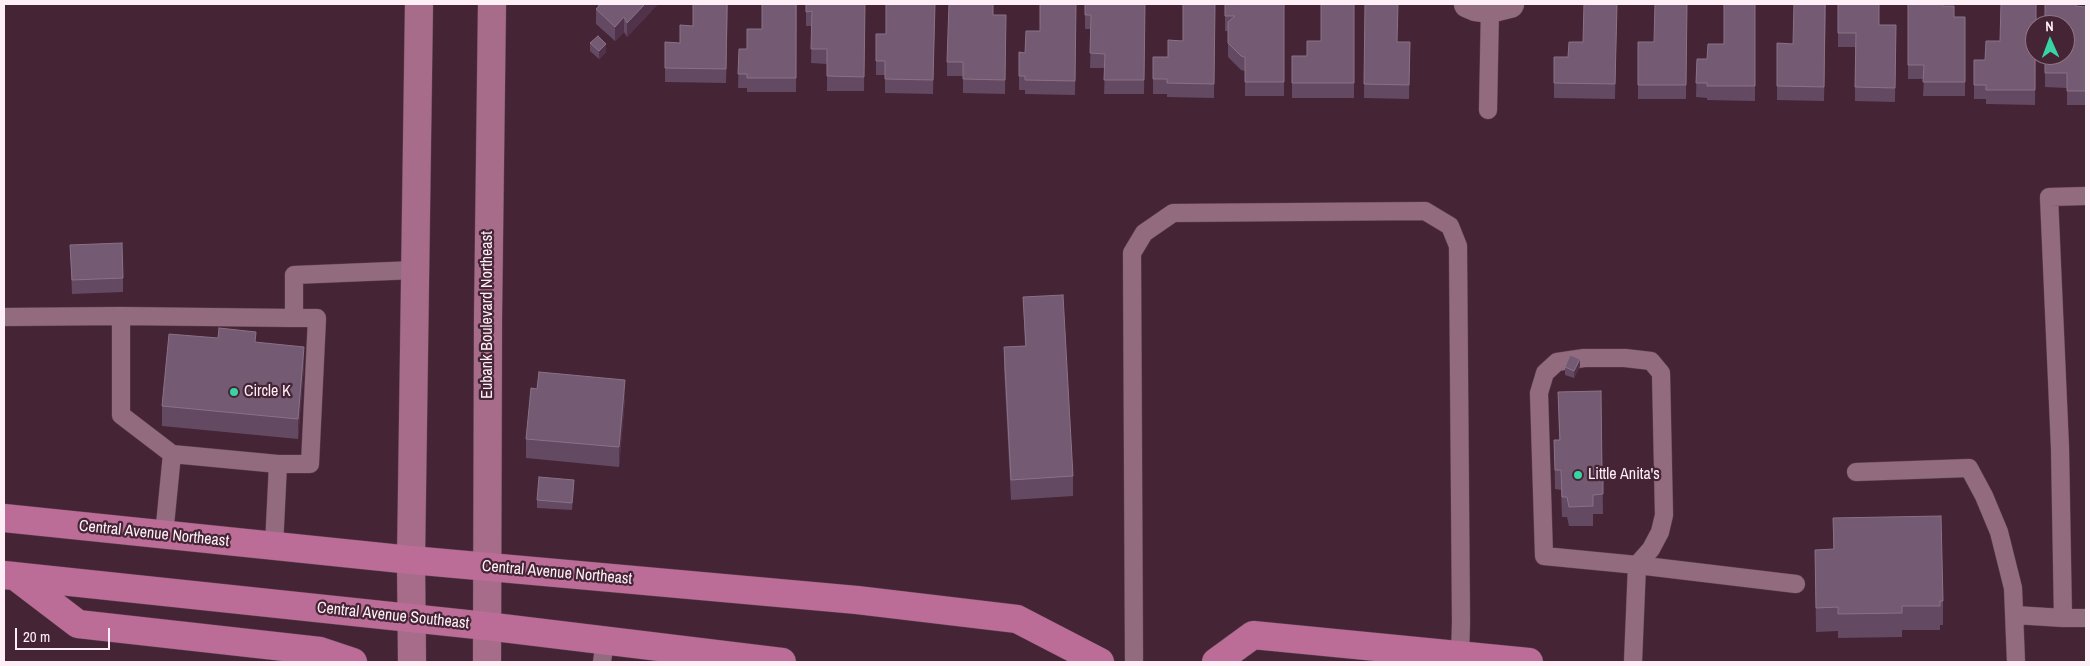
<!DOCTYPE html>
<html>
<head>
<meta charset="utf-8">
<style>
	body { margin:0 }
	#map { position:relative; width:2090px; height:666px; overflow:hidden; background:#452436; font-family:"Archivo Narrow",sans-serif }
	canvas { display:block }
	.frame { position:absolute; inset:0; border:5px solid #fdeff5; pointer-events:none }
	.north { position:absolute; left:2025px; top:15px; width:50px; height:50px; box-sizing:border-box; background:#452436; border:1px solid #8f7582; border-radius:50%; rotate:358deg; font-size:14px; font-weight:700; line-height:20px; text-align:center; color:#fdeff5 }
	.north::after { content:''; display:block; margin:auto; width:18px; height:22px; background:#39d4a5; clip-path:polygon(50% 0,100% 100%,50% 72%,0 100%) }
	.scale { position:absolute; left:15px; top:628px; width:95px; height:22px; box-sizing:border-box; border:2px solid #fdeff5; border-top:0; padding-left:6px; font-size:15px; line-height:18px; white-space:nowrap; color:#fdeff5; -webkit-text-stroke:4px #452436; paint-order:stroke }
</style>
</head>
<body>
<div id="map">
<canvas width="2090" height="666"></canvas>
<div class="frame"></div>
<div class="north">N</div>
<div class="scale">20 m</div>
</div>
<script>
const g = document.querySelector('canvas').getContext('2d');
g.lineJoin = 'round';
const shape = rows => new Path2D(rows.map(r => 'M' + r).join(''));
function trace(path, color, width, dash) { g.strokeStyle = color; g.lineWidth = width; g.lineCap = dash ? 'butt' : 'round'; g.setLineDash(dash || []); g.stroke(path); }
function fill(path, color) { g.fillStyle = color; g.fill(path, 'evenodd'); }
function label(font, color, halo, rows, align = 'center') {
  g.font = font + ' "Archivo Narrow",sans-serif'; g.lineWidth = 4.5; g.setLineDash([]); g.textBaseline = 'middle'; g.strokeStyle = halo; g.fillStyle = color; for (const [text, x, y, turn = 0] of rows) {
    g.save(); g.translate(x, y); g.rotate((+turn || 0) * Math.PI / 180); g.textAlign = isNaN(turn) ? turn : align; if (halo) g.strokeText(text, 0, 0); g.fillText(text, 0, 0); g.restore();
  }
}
const service = shape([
	[1488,110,1490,9],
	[2086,196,2049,197,2060,448,2063,618,2086,618],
	[121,316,294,318,294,275,415,270],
	[4,317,121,316,121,415,172,454],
	[278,464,310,464,317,318,294,318],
	[1856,472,1969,468,1984,496,1999,532,2013,588,2016,662],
	[164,535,172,454,278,464,274,546],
	[2015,615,2063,618],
	[602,662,605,640],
	[1134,662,1132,253,1144,233,1173,213,1425,211,1450,226,1458,246,1461,622,1460,656],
	[1633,662,1637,565,1651,549,1660,532,1664,515,1661,373,1651,361,1625,358,1584,358,1557,362,1545,373,1539,393,1544,556,1637,565,1796,584]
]);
const minor = shape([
	[1468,4,1475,7,1490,9,1510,4]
]);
const secondary = shape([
	[412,662,411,560,419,4],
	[487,662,488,318,492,4]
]);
const primary = shape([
	[4,518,411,560,857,600,1017,619,1100,662],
	[4,575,486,626,782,662],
	[15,576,78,624,320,651,353,662],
	[1216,662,1253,635,1529,662]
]);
trace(service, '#5d4251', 19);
trace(minor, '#5d4251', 29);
trace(secondary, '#5d4251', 29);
trace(primary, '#5d4251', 29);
trace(service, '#936b7e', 18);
trace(minor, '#936b7e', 28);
trace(secondary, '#a76c8a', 28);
trace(primary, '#bc6d97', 28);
fill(shape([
	[596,4,658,4,627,37,624,32,615,41,596,24,596,9,598,6],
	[728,4,726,83,665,82,665,42,680,43,693,26],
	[797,4,796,92,747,92,747,88,738,88,739,49,747,49],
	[806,4,865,4,864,91,827,91,827,64,811,63,812,26,806,26],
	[935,4,933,94,885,93,885,75,876,75,876,61],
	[1076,4,1075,95,1025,94,1025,90,1019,90,1019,52,1025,53,1040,31],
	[1085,4,1145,4,1144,94,1104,94,1105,68,1090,68,1091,29,1085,29],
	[1215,4,1214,98,1167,97,1167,94,1153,94,1153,57,1168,57],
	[1225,4,1284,4,1284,96,1245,96,1245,71,1241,70,1228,57,1228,31,1225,31],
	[1354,4,1354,98,1292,98,1292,56,1307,56],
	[1365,4,1397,42,1410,42,1409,99,1364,98],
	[1617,4,1615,99,1554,98,1554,57,1568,57,1583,42],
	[1687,4,1686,99,1638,99,1638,42,1654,42],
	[1755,4,1755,101,1707,100,1707,98,1696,97,1697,59,1707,59,1724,44],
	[1826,4,1824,101,1777,100,1777,43,1793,44],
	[1838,4,1879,25,1896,25,1895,102,1855,101,1855,47,1838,47],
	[1908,4,1943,6,1954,17,1965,17,1965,96,1923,96,1924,79,1908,79],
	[2036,4,2035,105,1986,104,1986,99,1974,99,1974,60,1985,60,2000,41],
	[2076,6,2086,7,2086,105,2067,105,2067,88,2045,87,2045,55],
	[993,15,1006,15,1005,94,963,93,963,76,947,76,947,62],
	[590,43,606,52,599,59,590,51],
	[70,245,123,278,123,292,72,294],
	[1023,297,1073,476,1073,496,1011,500,1004,367,1004,347,1025,346],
	[256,342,304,367,298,439,162,426,162,406],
	[1580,366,1574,378,1565,375,1565,367],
	[1601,391,1603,514,1593,514,1593,526,1569,526,1567,517,1562,517,1561,490,1555,489,1554,440,1559,440,1558,392],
	[625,399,619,467,526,458,526,439],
	[574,487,572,510,537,508,537,500],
	[1833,518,1943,601,1943,625,1940,625,1940,630,1902,630,1902,637,1838,638,1838,631,1816,632,1815,550,1833,549]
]), '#644962');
fill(shape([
	[645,4,658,4,627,37,627,23],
	[624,17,624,32,615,41,615,27],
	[606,44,606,52,599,59,599,51],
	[304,347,304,367,298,439,298,419],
	[1580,359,1580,366,1574,378,1574,371],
	[625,380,625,399,619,467,619,447],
	[574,480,574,487,572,510,572,503]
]), '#50324a');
const building = shape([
	[601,4,645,4,627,23,624,17,615,27,596,9,601,4],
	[693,4,727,4,726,69,665,68,665,42,680,43,680,25,693,26,693,4],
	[762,4,796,4,796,78,747,78,747,74,738,74,739,49,747,49,747,29,762,29,762,4],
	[806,4,865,4,864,77,827,76,827,49,811,49,812,11,806,12,806,4],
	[886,4,935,4,933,80,885,79,885,61,876,61,876,34,886,34,886,4],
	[949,4,993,4,993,15,1006,15,1005,80,963,79,963,62,947,62,949,4],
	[1040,4,1076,4,1075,81,1025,80,1025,76,1019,76,1019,52,1025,53,1026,31,1040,31,1040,4],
	[1085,4,1145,4,1144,80,1104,80,1105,54,1090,53,1091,15,1085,15,1085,4],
	[1183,4,1215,4,1214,84,1167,83,1167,79,1153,79,1153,57,1168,57,1168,40,1183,41,1183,4],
	[1225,4,1284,4,1284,82,1245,82,1245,57,1241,56,1228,43,1228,22,1235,16,1225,16,1225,4],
	[1321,4,1354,4,1354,83,1292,83,1292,56,1307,56,1307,41,1321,41,1321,4],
	[1365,4,1398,4,1397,42,1410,42,1409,85,1364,84,1365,4],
	[1584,4,1617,4,1615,84,1554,83,1554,57,1568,57,1569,42,1583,42,1584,4],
	[1655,4,1687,4,1686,85,1638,85,1638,42,1654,42,1655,4],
	[1724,4,1755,4,1755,86,1707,86,1707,83,1696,83,1697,59,1707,59,1708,44,1724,44,1724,4],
	[1794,4,1825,4,1824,87,1777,86,1777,43,1793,44,1794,4],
	[1838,4,1879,4,1879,25,1896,25,1895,88,1855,87,1856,33,1838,33,1838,4],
	[1908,4,1942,4,1943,6,1954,6,1954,17,1965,17,1965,82,1923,82,1924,65,1908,65,1908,4],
	[2001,4,2036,4,2036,25,2035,25,2035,90,1986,90,1986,85,1974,85,1974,60,1985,60,1986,41,2000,41,2001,4],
	[2045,4,2076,4,2076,6,2086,7,2086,91,2067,91,2067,73,2045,73,2045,55,2065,55,2065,25,2045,25,2045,4],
	[598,36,606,44,599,51,590,43,598,36],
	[122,243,123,278,72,280,70,245,122,243],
	[1063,295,1073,476,1011,480,1004,347,1026,346,1023,297,1063,295],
	[219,328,256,332,255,342,304,347,298,419,162,406,169,334,218,338,219,328],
	[1570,355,1580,359,1574,371,1565,367,1570,355],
	[539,372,625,380,619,447,526,439,531,388,537,389,539,372],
	[1601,391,1602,474,1597,474,1597,479,1603,479,1603,494,1593,495,1593,506,1569,507,1567,497,1562,497,1561,470,1555,470,1554,440,1560,440,1558,392,1601,391],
	[539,477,574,480,572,503,537,500,539,477],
	[1941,516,1943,601,1940,601,1940,606,1902,606,1902,613,1838,614,1838,607,1816,608,1815,550,1834,549,1833,518,1941,516]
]);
fill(building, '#745a72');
trace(building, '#8a7286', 1);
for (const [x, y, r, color] of [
	[234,392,5,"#39d4a5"],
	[1578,475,5,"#39d4a5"]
]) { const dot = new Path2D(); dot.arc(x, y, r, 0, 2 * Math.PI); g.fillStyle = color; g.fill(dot); trace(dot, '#452436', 2); }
label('16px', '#fdeff5', '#452436', [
	["Eubank Boulevard Northeast",488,315,-90],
	["Central Avenue Northeast",154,534,6],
	["Central Avenue Northeast",557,573,5],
	["Central Avenue Southeast",393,616,6]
]);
label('16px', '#fdeff5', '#452436', [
	["Circle K",244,392],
	["Little Anita's",1588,475]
], 'left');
</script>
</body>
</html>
